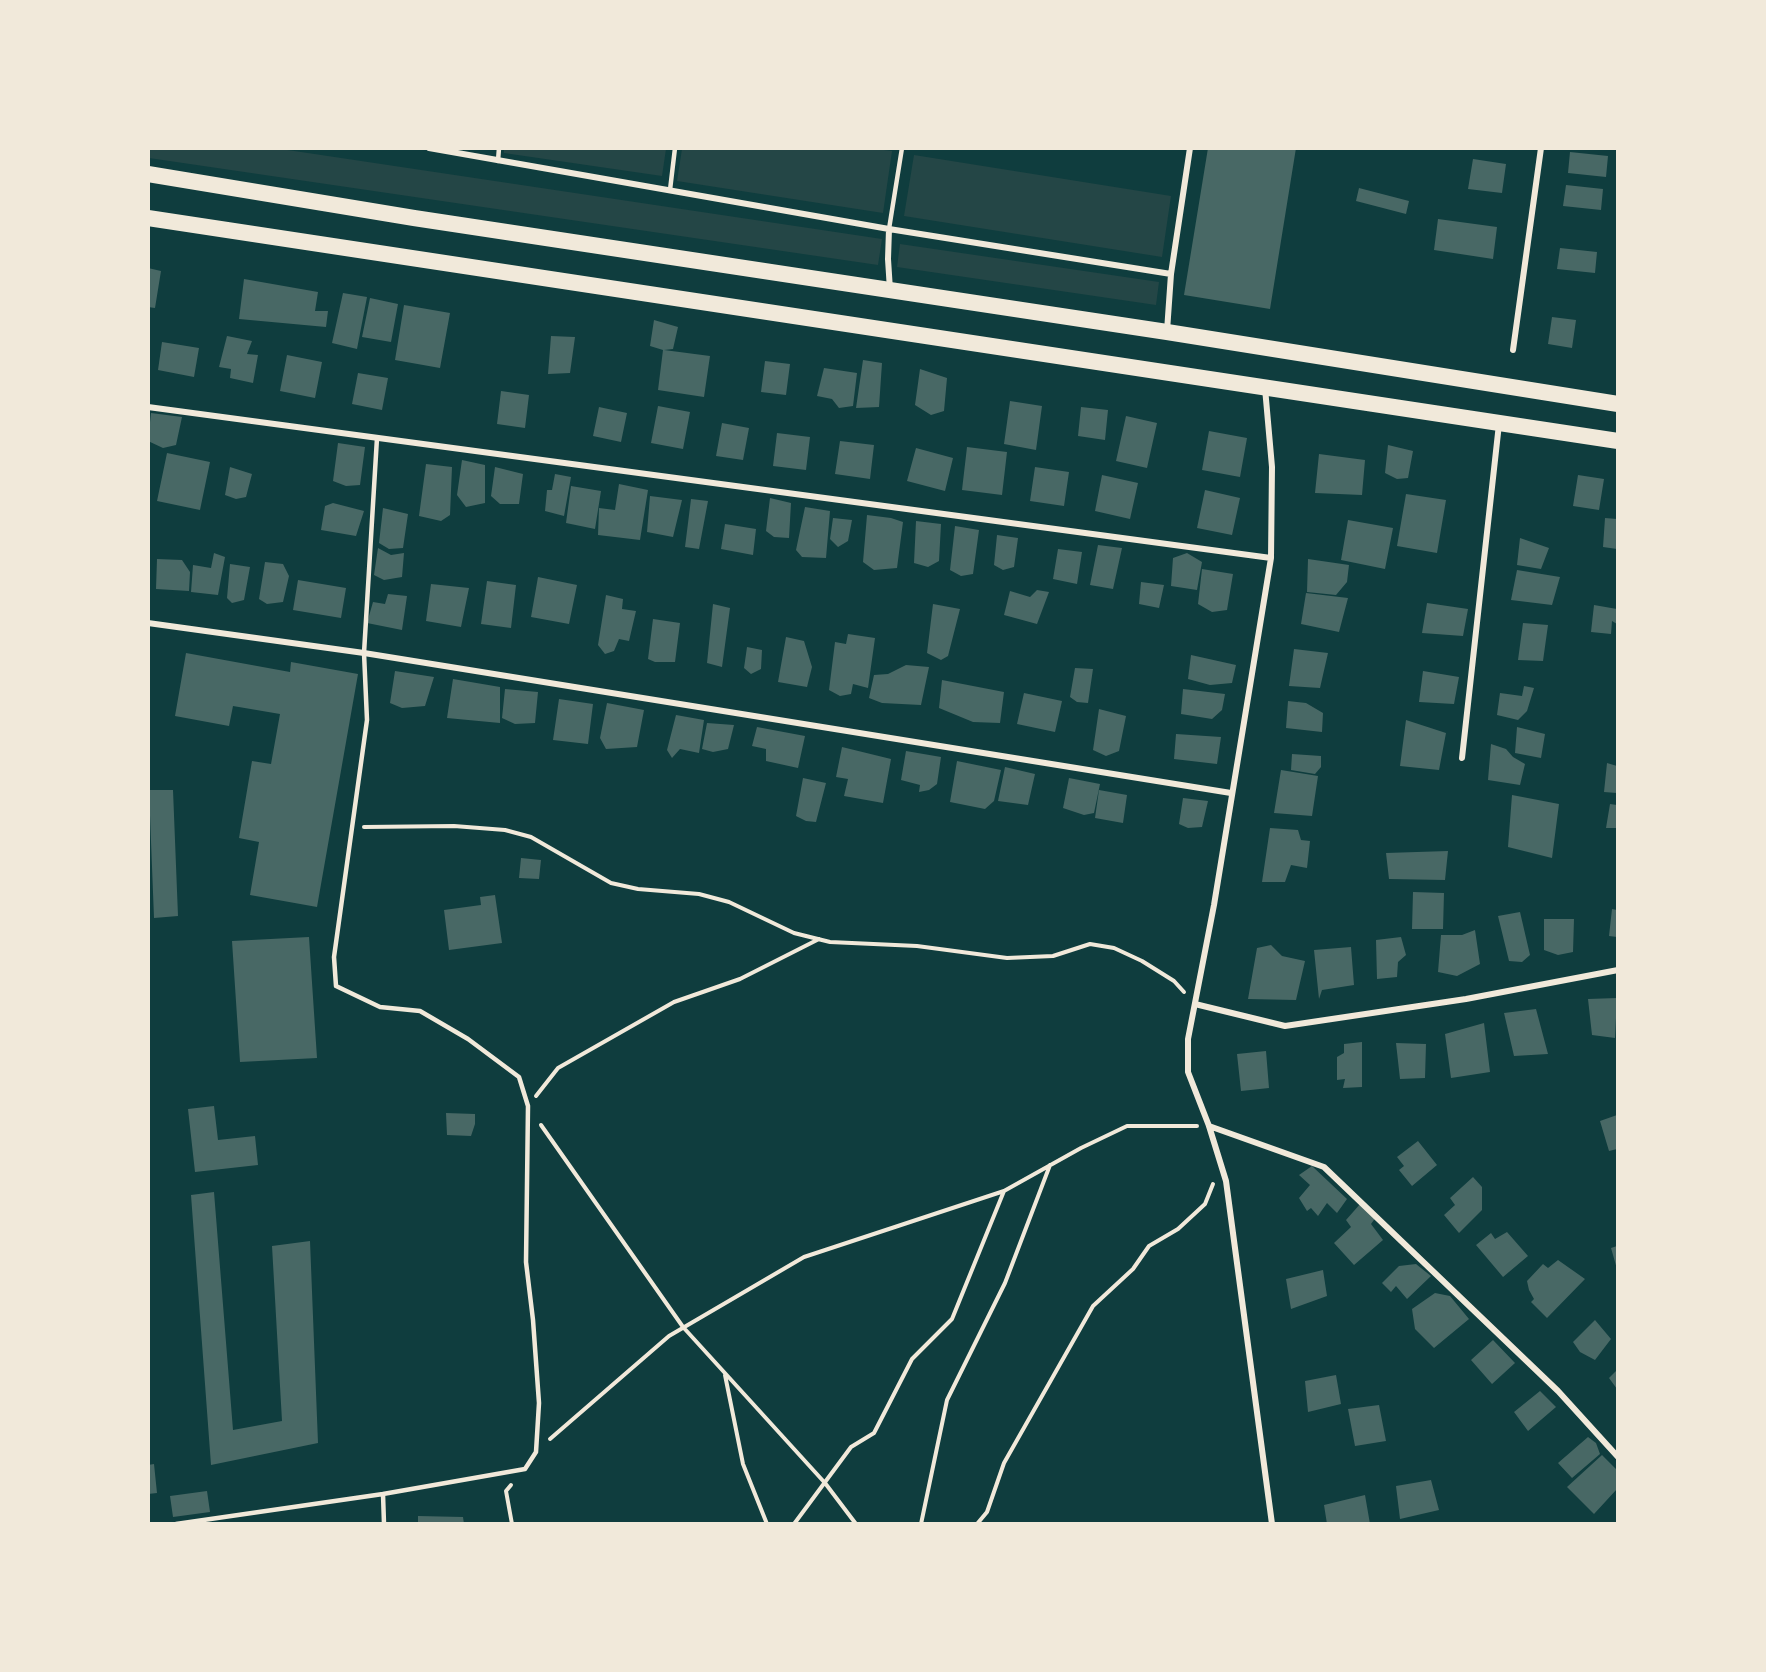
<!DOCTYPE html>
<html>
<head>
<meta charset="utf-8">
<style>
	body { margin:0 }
	#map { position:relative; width:1766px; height:1672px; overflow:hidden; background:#0f3d3e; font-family:Commissioner,sans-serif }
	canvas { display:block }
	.frame { position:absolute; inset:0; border:150px solid #f1e9da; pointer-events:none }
</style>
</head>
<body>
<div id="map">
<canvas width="1766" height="1672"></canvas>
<div class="frame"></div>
</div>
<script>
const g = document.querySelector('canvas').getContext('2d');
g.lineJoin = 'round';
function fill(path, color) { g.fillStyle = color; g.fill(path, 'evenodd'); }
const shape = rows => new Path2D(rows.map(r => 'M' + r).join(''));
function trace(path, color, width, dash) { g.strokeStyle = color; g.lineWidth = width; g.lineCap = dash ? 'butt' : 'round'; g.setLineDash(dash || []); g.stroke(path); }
fill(shape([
	[149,148,281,149,882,239,878,265,149,158],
	[504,149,666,148,666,149,662,176,504,153],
	[876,149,892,151,883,213,677,181,682,149],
	[914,155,1171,196,1162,257,904,216],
	[900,244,1159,282,1156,305,897,267]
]), '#244646');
fill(shape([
	[1208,148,1296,148,1270,309,1184,295],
	[1570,152,1608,156,1606,177,1568,173],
	[1473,159,1506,164,1502,193,1468,189],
	[1566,185,1603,189,1601,210,1563,206],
	[1359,188,1409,201,1406,214,1356,201],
	[1438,219,1497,227,1493,259,1434,250],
	[1560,248,1597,252,1595,273,1557,269],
	[148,268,161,271,155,308,148,307],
	[244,279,318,292,315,311,328,311,326,327,239,319],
	[343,293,367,297,357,349,332,343],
	[370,298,398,304,391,342,362,337],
	[404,305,450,313,440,368,395,360],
	[1552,317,1576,320,1572,348,1548,344],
	[654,320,678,327,673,349,664,350,710,356,704,397,658,390,663,350,650,346],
	[227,336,252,341,247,354,258,355,253,383,230,378,231,369,219,367],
	[551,336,575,337,570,373,548,374],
	[162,342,199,348,194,377,158,370],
	[287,355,322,362,315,398,280,391],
	[863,360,882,363,879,407,856,408],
	[765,361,790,364,786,395,761,392],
	[824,368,857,373,853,406,839,408,832,399,817,396],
	[920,369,947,378,944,411,931,415,915,405],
	[358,373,388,378,382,410,352,404],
	[501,391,529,395,525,428,497,424],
	[1010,401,1042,406,1036,450,1004,444],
	[658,406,690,412,683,449,651,443],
	[599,407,627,413,621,442,593,436],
	[1081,407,1108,410,1105,440,1078,436],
	[151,413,182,417,176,445,163,448,148,441],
	[1126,416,1157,423,1147,468,1116,461],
	[722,423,749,428,743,460,716,456],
	[1209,431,1247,438,1240,477,1202,470],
	[777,433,810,437,806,470,773,466],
	[840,441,874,445,870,479,835,474],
	[338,443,365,447,360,485,346,486,333,481],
	[1388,445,1413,451,1408,478,1397,479,1385,473],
	[967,447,1007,452,1002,495,962,490],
	[916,448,953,458,945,491,907,481],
	[167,453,210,462,200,510,157,501],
	[1319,454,1365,460,1362,495,1315,493],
	[462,460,485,465,485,503,466,507,457,495],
	[426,464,452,467,450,515,441,521,419,516],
	[230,467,252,474,246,497,236,499,225,495],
	[495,467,523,474,519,504,500,504,491,496],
	[1035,467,1069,472,1064,506,1030,501],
	[555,474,571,477,564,516,545,511,547,490,552,490],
	[1102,475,1138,483,1130,519,1095,511],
	[1578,475,1604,479,1599,510,1573,506],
	[619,484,648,490,640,540,598,535,599,508,615,510],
	[571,486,601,491,595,529,566,523],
	[1205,490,1240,498,1232,535,1197,528],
	[1406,494,1446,500,1437,553,1397,546],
	[650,496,682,500,673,537,647,532],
	[770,498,791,503,789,538,774,537,766,531],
	[691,499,708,501,699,549,685,547],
	[333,503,364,511,356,536,321,530,325,506],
	[805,507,830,511,826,558,802,557,796,550],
	[383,508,408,514,403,548,389,549,379,543],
	[867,515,891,518,903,522,897,568,874,570,863,562],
	[833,518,852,520,848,541,838,547,830,539],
	[1605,518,1617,519,1617,549,1603,547],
	[1348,520,1393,528,1385,569,1341,560],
	[916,521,941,524,939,561,928,567,914,563],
	[725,524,756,529,753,555,721,549],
	[955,526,979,530,973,574,961,576,950,570],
	[997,535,1018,538,1014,567,1003,570,994,565],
	[1520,538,1549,548,1541,569,1517,565],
	[1098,545,1122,548,1113,589,1090,585],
	[378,548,391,555,404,553,402,577,384,580,374,575],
	[1058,549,1082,552,1077,584,1053,579],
	[214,553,225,557,218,595,191,592,193,565,211,568],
	[1187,553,1202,562,1197,590,1171,586,1173,558],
	[157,559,182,560,190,572,189,591,156,589],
	[1308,559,1349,565,1347,582,1336,595,1307,592],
	[265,562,283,564,289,576,283,602,267,604,259,599],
	[230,564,250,567,244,600,232,603,227,598],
	[1202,569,1233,574,1227,610,1212,612,1198,604],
	[1517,570,1560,577,1552,605,1511,600],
	[538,577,577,585,569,624,531,617],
	[298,580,346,588,341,618,293,610],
	[487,581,516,585,511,628,481,624],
	[1141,582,1164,585,1159,608,1139,604],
	[431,584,469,588,461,627,426,621],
	[1037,590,1049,592,1037,624,1004,615,1010,591,1030,597],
	[1306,593,1348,598,1339,632,1301,624],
	[388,594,407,596,402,630,367,623,373,602,385,604],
	[606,595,623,599,622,609,636,611,629,641,619,639,614,651,605,654,598,645],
	[1427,603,1468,609,1463,636,1422,633],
	[713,604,730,608,722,667,707,663],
	[933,604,960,609,948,656,941,660,927,653],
	[1594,605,1617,609,1617,624,1612,621,1611,634,1591,632],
	[653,619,680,623,675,662,655,662,648,659],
	[1523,623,1548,625,1543,661,1518,660],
	[848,634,875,638,868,688,853,684,851,694,840,696,829,690,835,642,846,644],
	[786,637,804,641,812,667,807,687,778,682],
	[747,647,762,650,761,669,751,674,744,668],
	[1294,649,1328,653,1320,688,1289,686],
	[186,653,290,672,291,662,358,674,317,907,250,895,259,842,239,838,252,761,271,764,280,714,233,706,229,726,175,716],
	[1191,655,1236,665,1232,683,1210,685,1188,679],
	[906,665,929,667,921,705,882,703,869,698,874,675,888,674],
	[1075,668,1093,669,1088,703,1077,702,1070,697],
	[395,671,434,677,425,706,402,708,390,703],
	[1423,671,1459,677,1454,704,1419,702],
	[453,679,500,687,500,723,447,718],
	[942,680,1004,692,1000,723,973,722,939,708],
	[1524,686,1534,688,1527,711,1518,720,1497,715,1500,693,1522,696],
	[505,689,538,692,535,723,515,724,502,718],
	[1183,689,1225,694,1222,710,1212,719,1181,714],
	[1024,693,1062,701,1055,732,1017,724],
	[559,699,593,704,588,744,553,740],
	[1288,701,1306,703,1323,713,1322,732,1286,728],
	[607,703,644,710,637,747,606,749,600,738],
	[1099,709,1126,716,1119,751,1106,756,1093,750],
	[676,715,704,720,699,753,680,749,672,758,667,750],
	[1406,720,1446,733,1439,770,1400,766],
	[707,723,734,725,728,749,713,752,702,749],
	[757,727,805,736,798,768,766,761,766,749,752,746],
	[1517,727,1545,734,1541,758,1515,753],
	[1176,734,1221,737,1217,764,1174,759],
	[1491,744,1506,749,1513,757,1525,764,1520,785,1488,780],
	[842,747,891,759,883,803,844,796,848,779,836,777],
	[906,751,941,757,937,784,929,790,919,792,920,785,901,780],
	[1292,754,1321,756,1321,767,1315,774,1291,770],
	[957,761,1001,770,994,801,985,809,950,802],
	[1607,763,1617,766,1617,793,1604,792],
	[1005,767,1035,774,1028,805,998,801],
	[1281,770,1318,776,1312,816,1274,813],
	[803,778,826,783,816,822,806,821,796,816],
	[1069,778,1100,784,1094,813,1084,815,1063,808],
	[149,790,173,790,178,916,154,918],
	[1099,790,1127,795,1123,823,1095,818],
	[1512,795,1559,804,1552,858,1508,847],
	[1183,798,1208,801,1202,827,1188,828,1179,824],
	[1610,804,1617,805,1617,828,1606,828],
	[1270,828,1298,830,1301,840,1310,841,1307,868,1291,865,1285,882,1262,882],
	[1448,851,1445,880,1389,879,1386,853],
	[521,858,541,860,539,879,519,878],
	[1413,892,1444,893,1443,929,1412,929],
	[495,895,502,943,449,950,444,910,481,905,480,897],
	[1612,909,1617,910,1617,937,1609,936],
	[1520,912,1530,955,1522,962,1509,961,1498,916],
	[1544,919,1574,919,1573,952,1558,955,1544,950],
	[1475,930,1480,964,1457,976,1438,972,1441,935,1462,935],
	[309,937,317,1058,240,1062,232,941],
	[1401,937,1406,955,1398,962,1397,977,1377,979,1376,940],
	[1271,945,1282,956,1305,961,1296,1000,1248,999,1257,948],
	[1351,947,1354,985,1322,990,1319,999,1314,950],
	[1617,998,1615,1038,1592,1035,1588,999],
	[1536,1009,1548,1054,1514,1056,1504,1013],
	[1484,1023,1490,1072,1451,1078,1445,1034],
	[1362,1042,1362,1087,1343,1088,1345,1079,1337,1080,1337,1057,1344,1053,1344,1044],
	[1396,1043,1426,1044,1425,1078,1400,1079],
	[1266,1051,1269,1088,1241,1091,1237,1054],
	[214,1106,218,1140,255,1136,258,1165,195,1172,188,1109],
	[446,1113,475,1114,475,1124,471,1136,447,1135],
	[1617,1115,1617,1149,1609,1151,1600,1121],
	[1418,1141,1437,1165,1412,1186,1399,1170,1404,1166,1397,1157],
	[1312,1166,1347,1199,1337,1213,1327,1203,1318,1216,1311,1208,1307,1211,1299,1198,1310,1185,1299,1175],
	[1473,1177,1482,1187,1482,1210,1459,1233,1444,1215,1455,1205,1450,1198],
	[214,1192,233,1430,282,1421,272,1246,310,1241,318,1443,211,1465,191,1195],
	[1361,1203,1376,1217,1371,1224,1383,1240,1354,1265,1334,1243,1351,1227,1346,1220],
	[1507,1232,1528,1256,1503,1277,1476,1245,1491,1233,1495,1239],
	[1617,1246,1617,1269,1611,1248],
	[1558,1260,1585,1279,1547,1318,1531,1302,1534,1299,1529,1290,1527,1281,1543,1264,1548,1268],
	[1416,1264,1431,1276,1407,1299,1396,1286,1391,1292,1382,1283,1399,1266],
	[1323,1270,1327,1296,1291,1309,1286,1279],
	[1435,1293,1450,1296,1469,1319,1434,1348,1415,1329,1412,1309],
	[1595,1320,1611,1339,1595,1360,1580,1352,1573,1342],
	[1493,1340,1515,1363,1492,1384,1471,1360],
	[1617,1370,1617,1389,1609,1378],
	[1336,1375,1341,1404,1308,1412,1305,1381],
	[1540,1391,1556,1407,1528,1431,1514,1412],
	[1379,1405,1386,1441,1355,1446,1348,1409],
	[1588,1437,1596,1443,1600,1454,1572,1478,1558,1463],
	[1602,1455,1617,1470,1617,1489,1594,1514,1567,1487],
	[154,1464,157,1493,148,1494,148,1465],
	[1431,1480,1439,1510,1400,1519,1396,1486],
	[207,1491,210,1512,173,1517,170,1496],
	[1365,1495,1370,1524,1327,1524,1324,1505],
	[418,1516,463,1517,464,1524,418,1524]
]), '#486865');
trace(shape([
	[364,827,454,826,505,830,531,837,611,883,638,889,699,894,729,902,794,933,830,942,917,946,1007,958,1053,956,1090,944,1114,948,1142,961,1174,981,1184,992],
	[536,1096,558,1068,674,1002,740,979,819,939],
	[541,1125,683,1327,825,1483,856,1524],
	[725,1375,743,1464,767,1524],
	[550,1439,669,1336,804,1257,1004,1191,1081,1148,1127,1126,1197,1126],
	[511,1485,506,1491,512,1524],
	[794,1524,851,1447,874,1433,912,1359,952,1319,1004,1191],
	[921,1524,947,1400,1005,1283,1050,1165],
	[977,1524,987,1512,1004,1463,1093,1306,1133,1269,1149,1246,1178,1229,1205,1204,1213,1184]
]), '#f1e9da', 4);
trace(shape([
	[498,161,499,148],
	[670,190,675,148],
	[889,229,902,148],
	[377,438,364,653,367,720,334,957,336,986,380,1007,420,1011,468,1039,519,1077,528,1106,526,1262,533,1320,539,1403,536,1452,525,1469,383,1494,384,1524],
	[176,1524,383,1494]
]), '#f1e9da', 4.5);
trace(shape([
	[429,148,889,229,1171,274],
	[889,229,888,259,890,290],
	[1167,331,1171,274,1190,148],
	[1513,350,1541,148],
	[1265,388,1272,467,1271,558,1214,905,1188,1039,1188,1072,1209,1126,1226,1181,1272,1524],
	[148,407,1271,558],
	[148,623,364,653,1231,793],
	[1462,758,1499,424],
	[1195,1004,1285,1026,1466,999,1618,970],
	[1209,1126,1324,1167,1558,1391,1618,1457]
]), '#f1e9da', 6);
trace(shape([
	[148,174,414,218,1167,332,1618,404],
	[148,218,1618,441]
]), '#f1e9da', 16);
</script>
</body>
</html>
